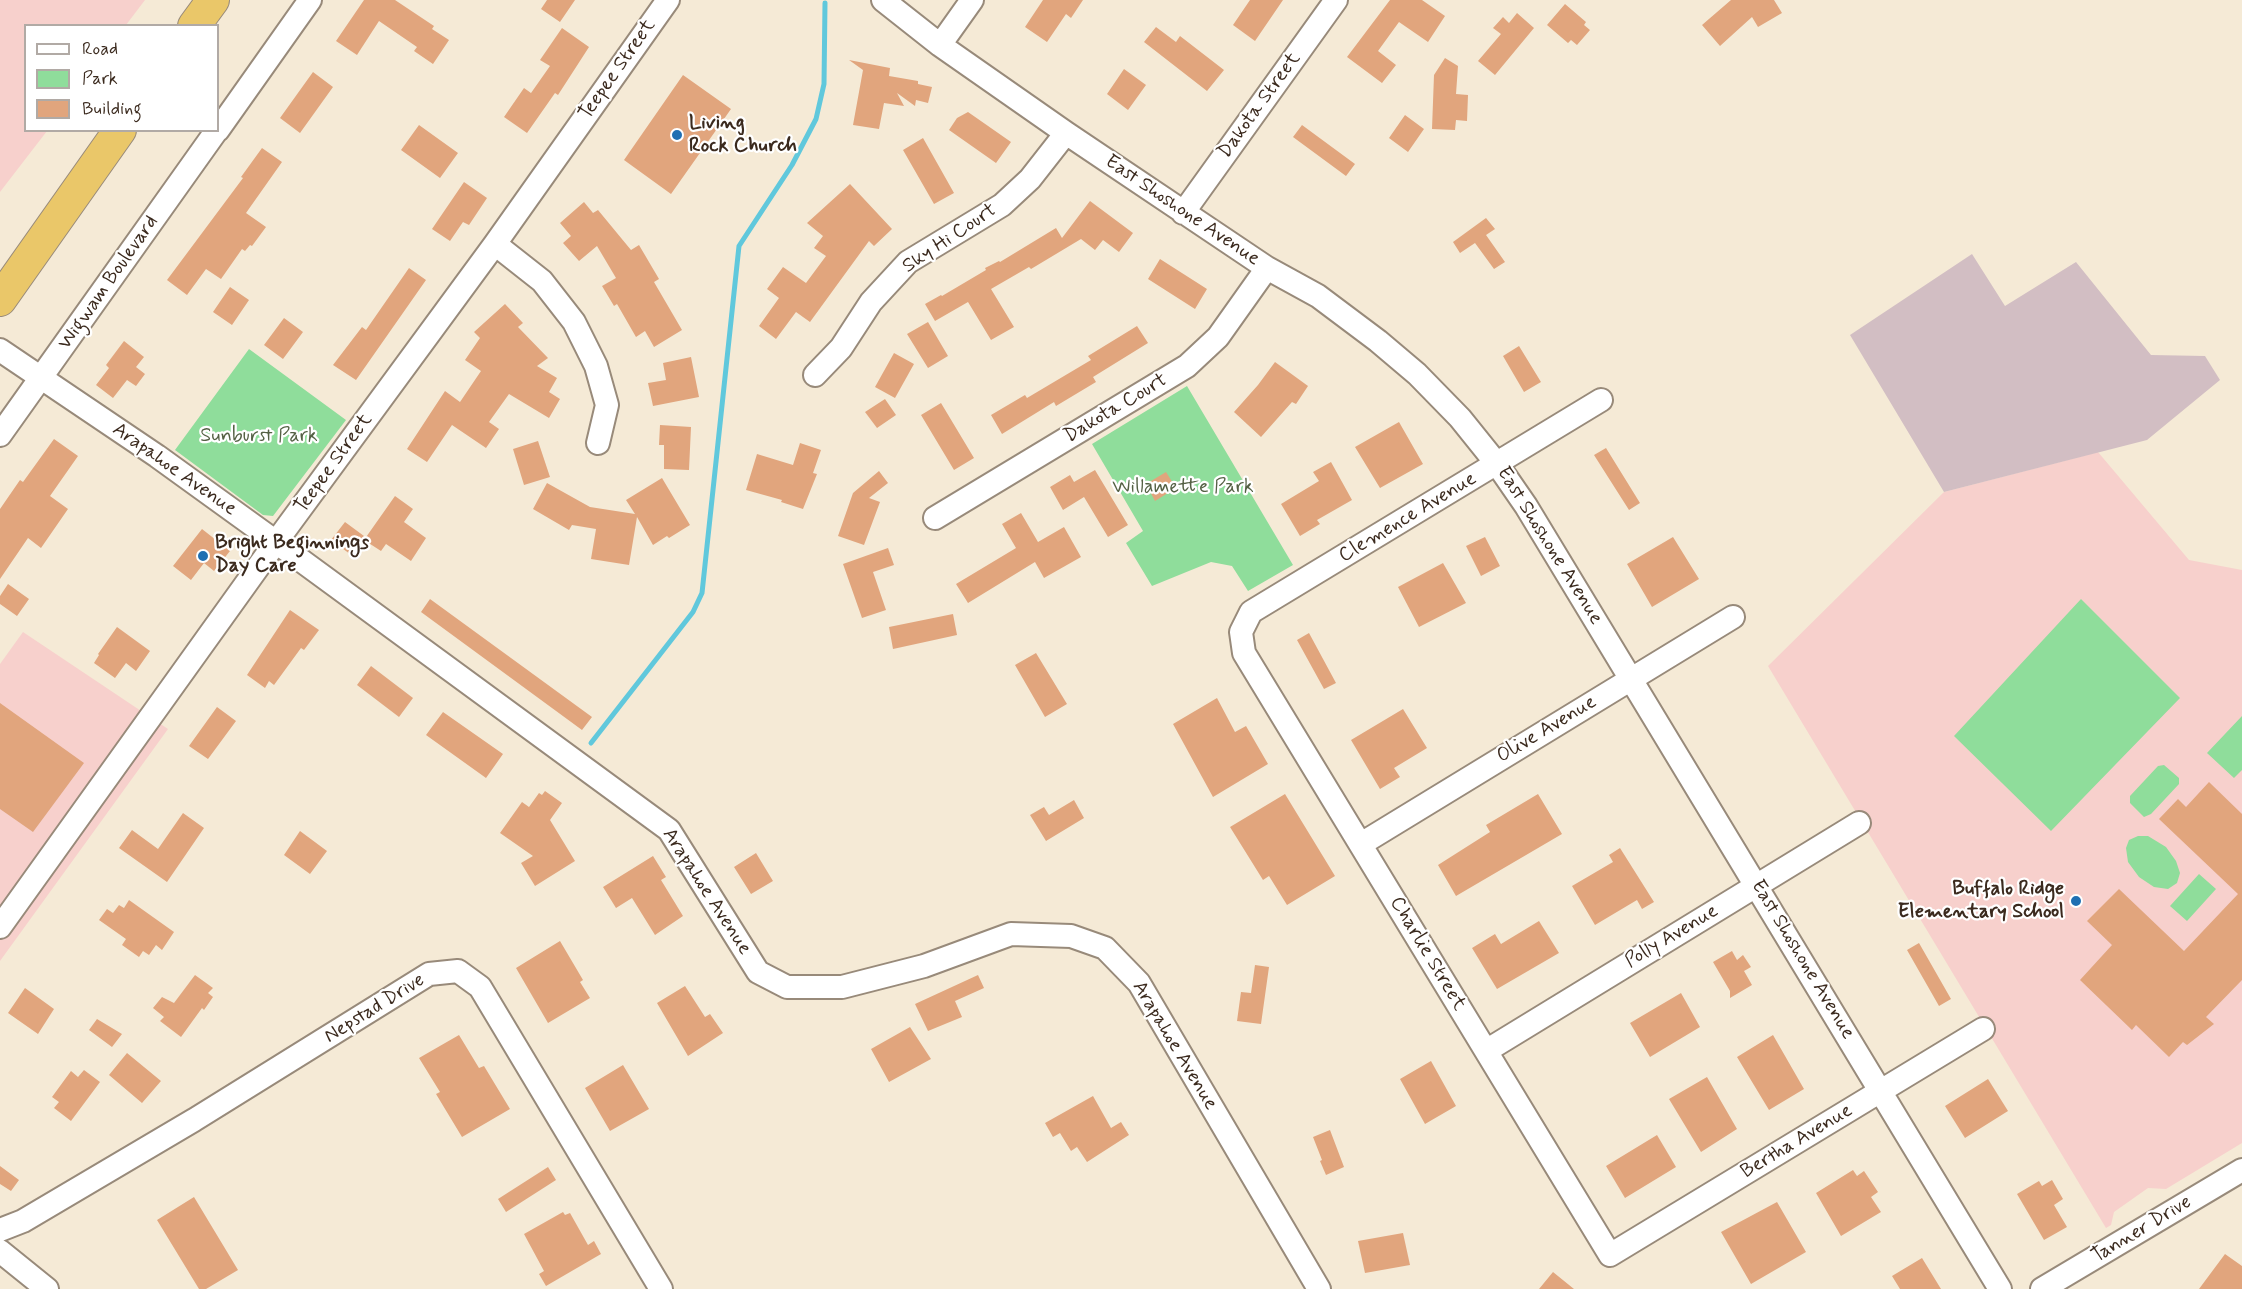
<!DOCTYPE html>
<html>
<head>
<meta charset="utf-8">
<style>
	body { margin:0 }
	#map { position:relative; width:2242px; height:1289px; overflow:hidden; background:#f5ead6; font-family:Mynerve,sans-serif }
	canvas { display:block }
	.legend { position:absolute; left:24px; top:24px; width:195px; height:108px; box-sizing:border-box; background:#fff; border:2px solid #b1aaa5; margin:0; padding:8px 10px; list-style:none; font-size:18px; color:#3b2a1e }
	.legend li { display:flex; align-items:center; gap:12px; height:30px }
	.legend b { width:30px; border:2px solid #b1aaa5 }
</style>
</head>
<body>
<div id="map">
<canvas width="2242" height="1289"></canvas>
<ul class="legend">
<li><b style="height:8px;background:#fff"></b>Road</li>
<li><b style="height:16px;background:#8fdd9b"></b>Park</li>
<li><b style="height:16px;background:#e1a57d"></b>Building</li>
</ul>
</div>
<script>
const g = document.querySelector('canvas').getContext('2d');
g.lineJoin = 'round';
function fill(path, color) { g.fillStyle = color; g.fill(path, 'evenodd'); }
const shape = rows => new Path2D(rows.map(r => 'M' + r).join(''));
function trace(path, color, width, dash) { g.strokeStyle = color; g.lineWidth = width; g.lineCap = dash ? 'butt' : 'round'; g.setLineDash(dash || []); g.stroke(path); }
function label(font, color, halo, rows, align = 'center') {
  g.font = font + ' Mynerve,sans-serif'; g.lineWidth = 4.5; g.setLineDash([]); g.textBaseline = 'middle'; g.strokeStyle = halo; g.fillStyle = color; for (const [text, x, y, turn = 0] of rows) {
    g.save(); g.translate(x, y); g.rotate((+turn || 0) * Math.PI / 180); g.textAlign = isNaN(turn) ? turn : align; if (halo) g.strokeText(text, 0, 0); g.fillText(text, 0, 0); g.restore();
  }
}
fill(shape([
	[0,0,145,0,126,25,26,26,26,130,47,131,0,192],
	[2098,452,2189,560,2242,570,2242,1143,2166,1189,2148,1188,2114,1212,2111,1225,2106,1228,1768,666,1944,492],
	[23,632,168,729,0,961,0,664]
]), '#f7d0cc');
fill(shape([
	[1972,254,2005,306,2076,262,2151,355,2205,356,2220,380,2147,440,1944,492,1850,335]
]), '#d2bec3');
fill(shape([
	[249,349,346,420,273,516,263,515,175,450],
	[1187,386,1293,565,1248,591,1232,566,1211,562,1152,586,1126,543,1143,531,1092,444],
	[2081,599,2180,698,2051,831,1954,736],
	[2242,716,2242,770,2234,778,2207,753],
	[2164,765,2179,778,2179,784,2151,814,2144,817,2130,803,2130,796,2158,766],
	[2138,836,2148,836,2166,847,2176,861,2180,873,2177,883,2168,889,2154,887,2139,877,2128,862,2126,848,2129,840],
	[2199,874,2216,889,2187,921,2170,906]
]), '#8fdd9b');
trace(shape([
	[591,743,693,612,702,593,739,246,792,165,816,119,824,84,825,3]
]), '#60c8dc', 5);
fill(shape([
	[364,0,395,0,434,26,432,29,449,40,433,64,414,51,417,47,379,21,357,55,336,41],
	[547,0,575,0,560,22,541,9],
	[1043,0,1083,0,1071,18,1066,14,1047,42,1025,27],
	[1250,0,1283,0,1255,41,1233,25],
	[1390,0,1422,0,1445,16,1428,42,1399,22,1378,51,1396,65,1382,83,1347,57],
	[1731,0,1774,0,1782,13,1758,27,1752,17,1720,46,1702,25],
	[1565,4,1586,22,1584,25,1590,30,1577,45,1571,40,1568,43,1547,25],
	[1517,13,1534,28,1495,75,1478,61,1501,34,1493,28,1503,17,1509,23],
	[1156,27,1176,42,1180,36,1224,70,1207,91,1144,42],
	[562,28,589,47,558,95,555,93,527,133,504,117,524,88,531,93,550,66,540,60],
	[1445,58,1458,66,1456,94,1468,95,1467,121,1456,120,1455,130,1432,129,1434,75],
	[849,60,890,68,889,76,918,81,918,84,932,87,928,103,916,100,915,106,897,93,904,106,884,103,879,129,853,125,863,70],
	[1124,69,1146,85,1128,110,1107,94],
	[313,72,333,87,300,133,280,118],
	[683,75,731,109,671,194,624,160],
	[968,112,1011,142,996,163,949,130,957,118],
	[1405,115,1424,129,1408,152,1389,138],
	[419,125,458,153,440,178,401,150],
	[1302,125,1355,164,1346,176,1293,137],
	[923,138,954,193,934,204,903,150],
	[262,148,282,162,246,213,266,227,252,246,250,245,245,251,242,249,221,279,206,269,187,295,167,280,243,178,241,177],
	[464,182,487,198,469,225,463,222,450,241,432,229],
	[850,184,892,229,874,246,869,241,810,322,796,312,776,339,759,326,779,298,767,289,783,267,806,283,826,256,814,248,823,236,807,223],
	[1090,201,1133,233,1119,252,1103,240,1095,250,1081,239,1031,269,1029,267,991,289,1014,327,991,340,968,302,935,321,925,304,941,295,942,296,986,270,985,268,999,261,1000,262,1056,228,1062,238],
	[584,202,593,213,598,210,631,250,639,245,659,279,654,282,682,330,654,347,645,331,636,337,617,304,614,306,602,286,616,278,597,246,579,261,563,243,571,236,560,223],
	[1486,218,1495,229,1486,235,1505,262,1494,269,1475,243,1460,253,1453,242],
	[1160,259,1207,289,1195,309,1148,279],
	[409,268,426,280,356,380,333,365,362,327,366,330],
	[230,287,249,300,232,325,213,312],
	[505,304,523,323,518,327,548,358,537,366,557,378,549,392,560,399,549,418,509,394,489,422,499,429,486,448,452,425,427,462,407,449,445,391,460,402,481,371,465,360,480,338,474,332],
	[284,318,303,332,283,359,264,345],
	[928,322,948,356,928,368,907,334],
	[1137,326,1148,343,1093,377,1096,382,1056,406,1054,402,1002,434,991,415,1025,395,1027,398,1091,360,1088,356],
	[124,341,144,357,136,367,145,374,136,386,127,380,113,398,96,385,109,368,106,365],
	[1519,346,1541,382,1524,392,1503,356],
	[894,353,914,364,895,398,875,387],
	[691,357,699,397,653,406,648,383,666,380,663,363],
	[1275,362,1308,386,1296,404,1292,402,1261,437,1234,412,1258,385],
	[885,399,896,415,877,428,865,412],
	[941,403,974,458,954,470,921,415],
	[1399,422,1423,464,1380,488,1355,447],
	[660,425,691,427,689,470,664,469,664,445,659,445],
	[54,439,78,456,50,496,68,509,41,548,28,538,0,579,0,509,20,480,23,482],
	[538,441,550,477,524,485,513,449],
	[800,443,821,450,813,473,817,474,803,509,781,502,782,500,746,490,757,454,793,465],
	[1606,448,1640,503,1629,510,1594,455],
	[1331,462,1352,500,1317,520,1320,524,1300,536,1281,504,1319,481,1313,472],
	[1095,470,1128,525,1108,537,1084,497,1063,510,1050,487,1070,475,1074,482],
	[879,471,888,483,869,498,880,502,864,545,838,536,853,493],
	[1166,472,1176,488,1155,501,1146,484],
	[662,478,690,525,669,538,667,536,653,545,637,517,629,565,591,559,596,529,572,525,569,530,533,509,547,483,590,507,635,514,626,500],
	[395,496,413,509,404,522,426,538,411,561,386,544,381,551,364,540],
	[1021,513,1038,542,1064,527,1081,557,1044,578,1035,562,968,603,956,584,1016,548,1002,524],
	[345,522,364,536,350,554,331,540],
	[202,529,230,551,214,571,204,563,191,580,173,566],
	[1485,537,1500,566,1481,576,1466,546],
	[1673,537,1699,579,1652,607,1627,564],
	[888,548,894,565,873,572,886,610,862,618,843,564],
	[1443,563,1466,603,1419,627,1398,587],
	[8,584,29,599,17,616,0,604,0,596],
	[430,599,592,717,582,730,421,612],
	[290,610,319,630,304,650,301,648,274,685,269,681,265,688,247,675],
	[953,614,957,635,893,649,889,627],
	[117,627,150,651,136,671,126,663,115,678,94,663,99,655,98,654],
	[1309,633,1336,683,1324,689,1297,640],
	[1036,653,1067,704,1045,717,1015,665],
	[371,666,413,698,399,717,357,685],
	[1217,698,1235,732,1246,726,1268,764,1213,797,1173,724],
	[0,703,84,763,33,832,0,809],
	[217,707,236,721,208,759,189,746],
	[1403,709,1427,748,1394,768,1400,777,1380,789,1351,740],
	[443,712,503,754,486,778,426,735],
	[2209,782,2242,814,2242,980,2206,1017,2214,1024,2187,1045,2183,1042,2169,1057,2136,1025,2132,1030,2080,980,2112,945,2087,921,2119,889,2184,951,2238,894,2159,819,2178,799,2186,807],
	[545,791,562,803,550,820,575,861,535,886,521,863,533,856,500,833,522,802,529,807,539,793,542,795],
	[1285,794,1335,876,1287,905,1269,876,1263,880,1230,827],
	[1538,794,1562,834,1456,896,1438,865,1490,832,1486,825],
	[1074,800,1084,818,1046,841,1030,815,1044,807,1049,815],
	[183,813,204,828,167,882,119,848,132,830,158,849],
	[300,831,327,851,310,874,284,855],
	[1620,848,1654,902,1642,909,1637,900,1595,925,1572,886,1613,862,1609,855],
	[756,853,773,881,751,894,734,867],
	[653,856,666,877,661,880,683,916,655,935,632,898,616,908,603,887],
	[129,900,174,932,162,950,156,945,149,955,143,951,139,957,122,945,126,939,99,920,107,909,113,913,119,905,124,908],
	[1539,921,1559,953,1497,989,1472,948,1495,934,1501,944],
	[560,941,583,980,580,982,590,998,548,1023,516,968],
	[1919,943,1951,999,1939,1006,1907,950],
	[1732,951,1737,960,1743,955,1751,967,1744,971,1752,985,1730,998,1730,991,1713,962],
	[1255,965,1269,967,1261,1024,1237,1021,1241,992,1251,993],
	[195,975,213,988,208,993,213,997,204,1010,202,1008,181,1037,160,1021,164,1017,153,1008,162,997,174,1003],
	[978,975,984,988,955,1001,962,1017,928,1031,915,1004],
	[685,986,705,1017,710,1014,723,1033,688,1056,657,1003],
	[25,988,54,1009,38,1034,8,1013],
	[1681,993,1700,1027,1650,1057,1630,1023],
	[97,1019,122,1034,112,1047,89,1030],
	[910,1027,931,1059,889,1082,871,1049],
	[459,1035,479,1068,484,1066,510,1109,462,1137,436,1094,440,1092,419,1058],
	[1773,1035,1804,1089,1769,1110,1737,1057],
	[127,1053,161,1081,142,1103,109,1075],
	[1431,1061,1456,1106,1425,1124,1400,1079],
	[623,1065,649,1109,610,1131,585,1088],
	[84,1070,100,1082,71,1121,54,1108,59,1102,52,1097,71,1071,78,1077],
	[1707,1077,1737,1129,1701,1152,1669,1099],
	[1988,1079,2008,1111,1965,1138,1945,1106],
	[1093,1096,1111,1128,1121,1122,1129,1135,1087,1162,1077,1147,1071,1151,1060,1133,1053,1137,1045,1123],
	[1330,1130,1344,1167,1326,1175,1320,1161,1322,1160,1313,1137],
	[1657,1135,1676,1167,1625,1198,1606,1166],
	[0,1166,19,1180,11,1191,0,1184],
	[548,1167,556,1180,506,1212,498,1199],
	[1853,1170,1857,1176,1864,1171,1878,1192,1871,1197,1881,1212,1841,1236,1816,1193],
	[2052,1180,2063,1199,2054,1205,2067,1227,2044,1240,2017,1194,2039,1181,2042,1186],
	[194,1197,238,1270,206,1289,199,1289,157,1220],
	[1777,1202,1806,1252,1751,1284,1721,1232],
	[563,1212,565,1215,570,1213,588,1245,594,1241,601,1254,546,1286,539,1274,544,1271,524,1234],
	[1403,1233,1410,1265,1365,1273,1358,1241],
	[2225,1254,2242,1266,2242,1289,2199,1289],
	[1922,1258,1941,1289,1900,1289,1892,1276],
	[1553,1272,1574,1289,1539,1289]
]), '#e1a57d');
const minor = shape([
	[883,0,940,45,1066,133,1267,268,1318,296,1378,341,1417,374,1460,418,1497,464,1526,506,2000,1289],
	[940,45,972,0],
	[218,130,310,0],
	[1183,213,1336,0],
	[495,244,542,281,574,322,596,366,607,405,598,443],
	[0,350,157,456,276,542,669,830,758,972,787,987,842,987,924,966,1011,934,1071,936,1105,948,1139,983,1319,1289],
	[815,375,841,348,871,302,908,262,1002,205,1030,179,1066,133],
	[1601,400,1251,612,1241,632,1244,653,1486,1051,1610,1255,1983,1029],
	[0,435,217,130],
	[935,518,1187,366,1218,337,1267,268],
	[1361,844,1733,617],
	[0,927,276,542,495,244,668,0],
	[1486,1051,1859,823],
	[0,1230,23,1221,194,1120,429,974,458,971,480,987,661,1289],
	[0,1251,47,1289],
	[2042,1289,2242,1170]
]);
const highway = shape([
	[194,26,213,0],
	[0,300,120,130]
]);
trace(minor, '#988a7a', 26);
trace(highway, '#988a7a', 34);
trace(minor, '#fff', 22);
trace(highway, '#eac769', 32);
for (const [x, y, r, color] of [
	[677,135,6,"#1f6fb2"],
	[203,556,6,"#1f6fb2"],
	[2076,901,6,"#1f6fb2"]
]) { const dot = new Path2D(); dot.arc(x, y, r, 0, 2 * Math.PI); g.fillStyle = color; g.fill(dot); trace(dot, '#fff', 2); }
label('20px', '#3b2a1e', '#fff', [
	["Teepee Street",618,70,-55],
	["Dakota Street",1260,106,-54],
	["East Shoshone Avenue",1182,211,34],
	["Sky Hi Court",950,239,-34],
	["Wigwam Boulevard",109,283,-55],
	["Dakota Court",1116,409,-31],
	["Teepee Street",334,464,-54],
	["Arapahoe Avenue",174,470,35],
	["Clemence Avenue",1408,518,-31],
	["East Shoshone Avenue",1549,546,58],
	["Olive Avenue",1547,730,-31],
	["Arapahoe Avenue",706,892,57],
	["Polly Avenue",1672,937,-31],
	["Charlie Street",1427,954,59],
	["East Shoshone Avenue",1802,960,59],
	["Nepstad Drive",375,1009,-32],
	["Arapahoe Avenue",1174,1046,59],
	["Bertha Avenue",1797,1142,-31],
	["Tanner Drive",2142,1230,-31]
]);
label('bold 20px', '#3b2a1e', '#fff', [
	["Living",689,124],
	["Rock Church",689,147],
	["Bright Beginnings",215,544],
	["Day Care",215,567],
	["Buffalo Ridge",2064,890,"right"],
	["Elementary School",2064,913,"right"]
], 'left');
label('20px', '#546044', '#fff', [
	["Sunburst Park",259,437],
	["Willamette Park",1183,488]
]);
</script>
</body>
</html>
